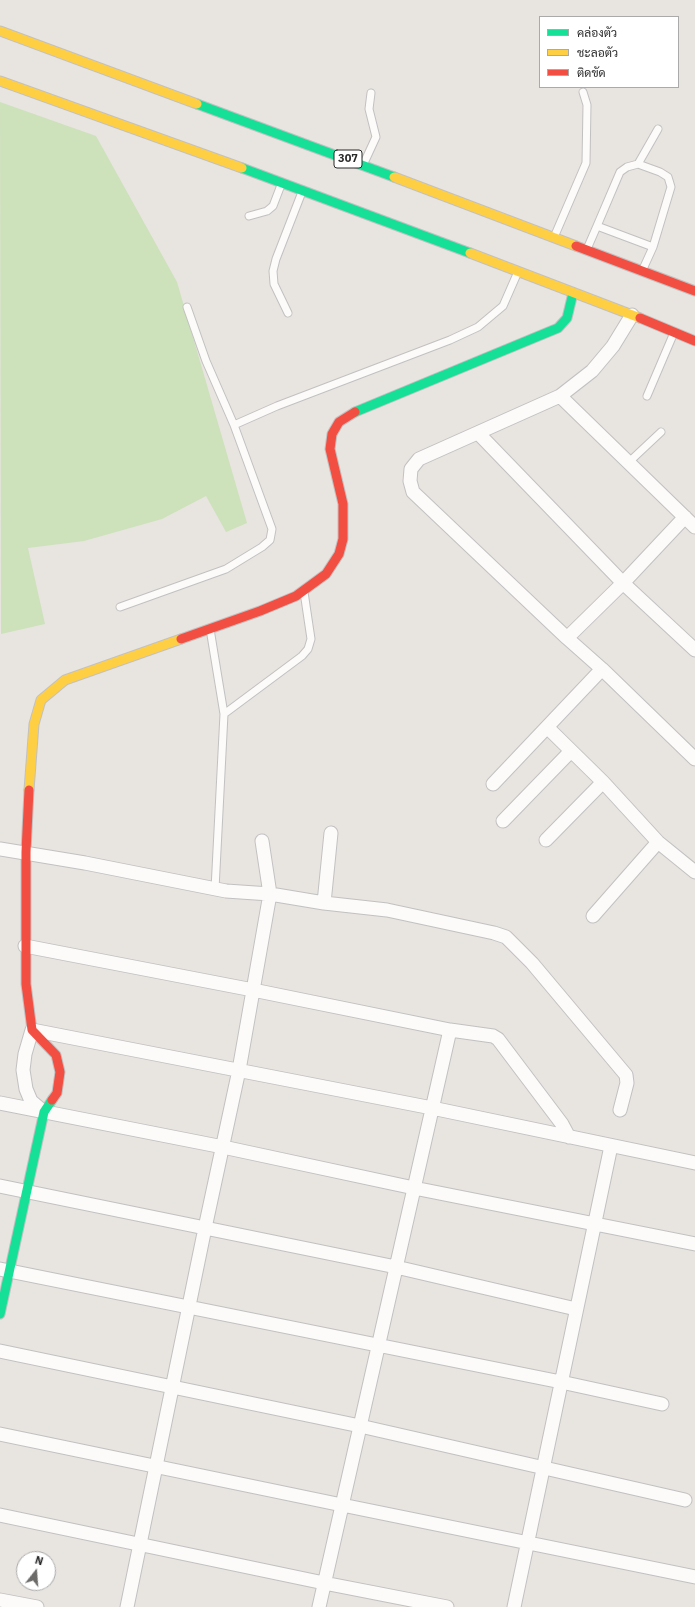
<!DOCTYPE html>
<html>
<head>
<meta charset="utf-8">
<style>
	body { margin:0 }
	#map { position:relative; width:695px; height:1607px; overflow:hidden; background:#e8e4e0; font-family:"IBM Plex Sans",Sarabun,sans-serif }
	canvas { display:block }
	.legend { position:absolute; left:539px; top:16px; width:140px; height:72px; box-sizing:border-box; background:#fff; border:1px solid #aaa; margin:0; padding:5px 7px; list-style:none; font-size:12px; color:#2a2a2a }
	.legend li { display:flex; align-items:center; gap:8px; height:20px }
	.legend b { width:20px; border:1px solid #aaa }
	.north { position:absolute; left:16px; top:1551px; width:40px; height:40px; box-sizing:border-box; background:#fff; border:1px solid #aaa; border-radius:50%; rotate:17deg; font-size:11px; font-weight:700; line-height:16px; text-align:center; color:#2a2a2a }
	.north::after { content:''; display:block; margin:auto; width:14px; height:18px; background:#6c6b6a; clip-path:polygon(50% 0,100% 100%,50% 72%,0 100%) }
</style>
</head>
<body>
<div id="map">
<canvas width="695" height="1607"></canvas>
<ul class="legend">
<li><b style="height:5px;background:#16e098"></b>คล่องตัว</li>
<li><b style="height:5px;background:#ffcf43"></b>ชะลอตัว</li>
<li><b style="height:5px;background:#f24e42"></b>ติดขัด</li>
</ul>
<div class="north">N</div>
</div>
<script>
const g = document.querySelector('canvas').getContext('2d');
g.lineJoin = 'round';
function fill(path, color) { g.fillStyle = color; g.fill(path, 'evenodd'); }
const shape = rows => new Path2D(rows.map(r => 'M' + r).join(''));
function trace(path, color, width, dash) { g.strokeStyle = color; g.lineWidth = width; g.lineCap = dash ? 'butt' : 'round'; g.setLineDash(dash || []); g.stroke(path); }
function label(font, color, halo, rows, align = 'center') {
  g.font = font + ' "IBM Plex Sans",sans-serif'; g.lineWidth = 4; g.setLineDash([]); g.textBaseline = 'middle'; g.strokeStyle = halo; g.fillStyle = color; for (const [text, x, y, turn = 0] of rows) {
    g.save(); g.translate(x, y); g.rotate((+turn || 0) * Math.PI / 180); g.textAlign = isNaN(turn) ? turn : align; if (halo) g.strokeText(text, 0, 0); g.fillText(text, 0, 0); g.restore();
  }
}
fill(shape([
	[0,102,96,136,177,282,247,523,226,532,206,496,162,519,84,541,28,548,45,624,1,634]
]), '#cde1bb');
const lane = shape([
	[364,163,376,137,369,109,371,93],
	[638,164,658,129],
	[249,216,267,211,273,206,281,185],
	[555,235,586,163,587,105,583,92],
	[587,249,597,226,620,172,627,167,638,164,660,172,668,177,671,187,653,247,597,226],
	[643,269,653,247],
	[187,307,206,361,234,425],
	[288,313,274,284,273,271,276,259,302,192],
	[647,396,673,335],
	[629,462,661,432],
	[120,607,226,569,262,547,270,540,272,529,234,425,277,406,450,340,478,327,503,306,517,274],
	[210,629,224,714],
	[215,889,224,714,302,656,308,649,311,639,304,592]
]);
const street = shape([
	[632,315,613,346,592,371,560,396,419,459,411,469,410,481,413,492,567,638,602,669,695,759],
	[560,396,695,527],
	[478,433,623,583,695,650],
	[567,638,623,583,685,517],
	[547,727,603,782,658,842,695,872],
	[493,784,602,669],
	[503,821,571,751],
	[546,840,603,782],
	[0,849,85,863,226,891,270,894,324,903,387,910,494,933,506,937,532,963,626,1075,627,1083,620,1110],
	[324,903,331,833],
	[593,916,658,842],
	[25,946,253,990,450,1030,493,1036,498,1039,562,1124,569,1137],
	[0,1103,223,1147,414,1188,695,1244],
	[44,1112,31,1101,26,1089,23,1070,25,1054,32,1030,432,1108,695,1163],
	[0,1186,396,1267,576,1309],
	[0,1269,561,1382,662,1404],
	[0,1351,360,1426,685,1500],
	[0,1434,342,1505,695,1577],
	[0,1515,324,1583,447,1607],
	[0,1600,37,1607],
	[127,1607,205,1228,239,1070,270,894,262,841],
	[319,1607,450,1030],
	[514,1607,611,1146]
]);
const fast = shape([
	[197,104,394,177],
	[242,168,470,253],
	[355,412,558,328,567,318,573,293],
	[0,1314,44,1112,52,1100]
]);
const slow = shape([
	[0,31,197,104],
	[0,81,242,168],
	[394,177,576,246],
	[470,253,640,318],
	[29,790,34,724,41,700,65,680,181,639]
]);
const jam = shape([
	[576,246,695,291],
	[640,318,695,341],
	[181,639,260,611,296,596,326,574,339,554,343,539,343,504,330,449,332,434,339,422,355,412],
	[29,790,26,852,26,984,32,1030,56,1055,60,1072,57,1093,52,1100]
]);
trace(lane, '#c2c1c1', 9);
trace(street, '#c2c1c1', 15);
trace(fast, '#c2c1c1', 11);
trace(slow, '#c2c1c1', 11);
trace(jam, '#c2c1c1', 11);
trace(lane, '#fcfbfa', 7);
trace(street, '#fcfbfa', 13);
trace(fast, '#16e098', 9);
trace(slow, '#ffcf43', 9);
trace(jam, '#f24e42', 9);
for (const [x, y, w] of [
	[348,159,28]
]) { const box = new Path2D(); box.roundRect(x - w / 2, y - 9, w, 18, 3); g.fillStyle = '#fff'; g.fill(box); trace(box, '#2a2a2a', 1); }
label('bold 11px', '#2a2a2a', null, [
	["307",348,159]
]);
</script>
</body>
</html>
